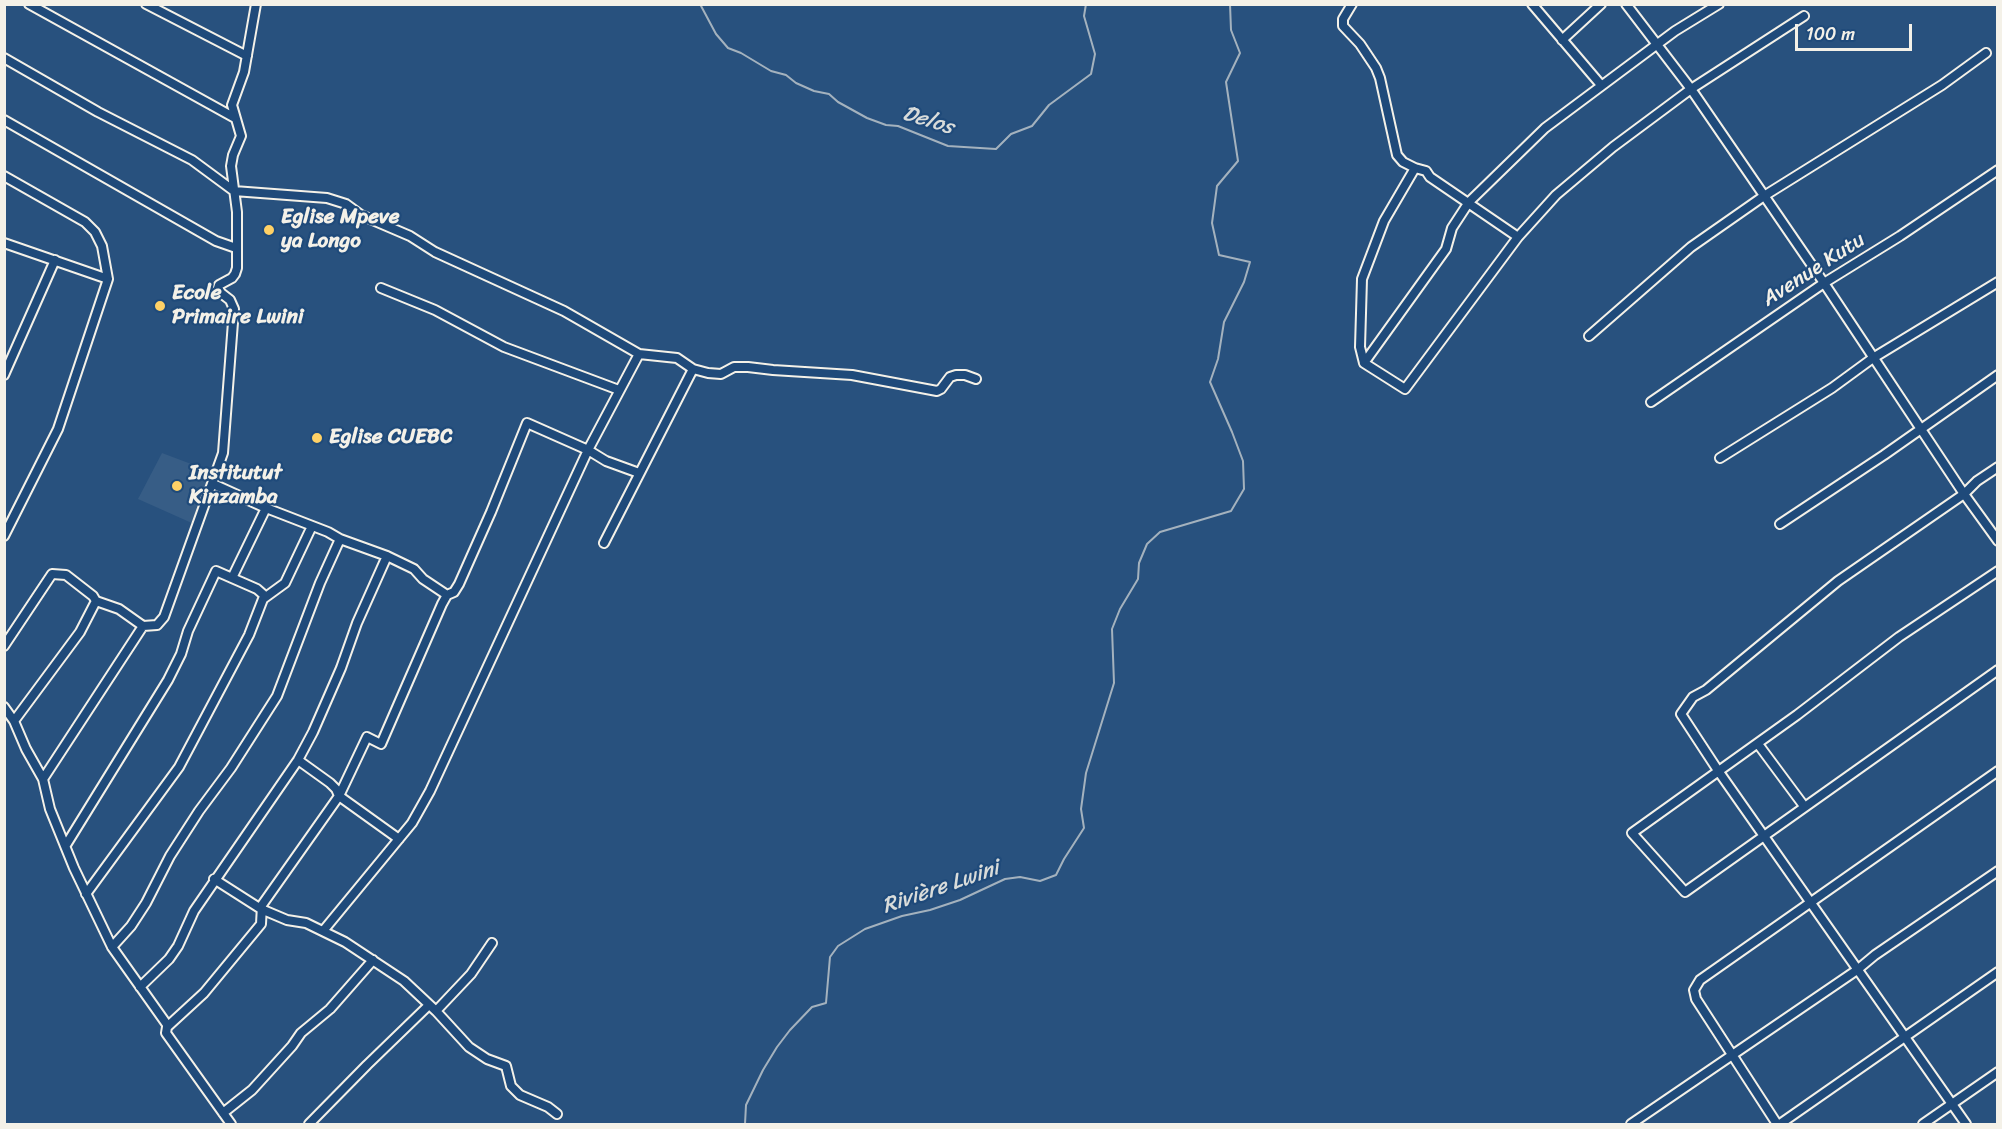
<!DOCTYPE html>
<html>
<head>
<meta charset="utf-8">
<style>
	body { margin:0 }
	#map { position:relative; width:2002px; height:1129px; overflow:hidden; background:#28517e; font-family:Sriracha,sans-serif }
	canvas { display:block }
	.frame { position:absolute; inset:0; border:6px solid #f4f1e8; pointer-events:none }
	.scale { position:absolute; left:1795px; top:24px; width:117px; height:27px; box-sizing:border-box; border:3px solid #f4f1e8; border-top:0; padding-left:8px; font-size:18px; line-height:21px; white-space:nowrap; color:#f4f1e8; -webkit-text-stroke:4px #1f4a7a; paint-order:stroke }
</style>
</head>
<body>
<div id="map">
<canvas width="2002" height="1129"></canvas>
<div class="frame"></div>
<div class="scale">100 m</div>
</div>
<script>
const g = document.querySelector('canvas').getContext('2d');
g.lineJoin = 'round';
function fill(path, color) { g.fillStyle = color; g.fill(path, 'evenodd'); }
const shape = rows => new Path2D(rows.map(r => 'M' + r).join(''));
function trace(path, color, width, dash) { g.strokeStyle = color; g.lineWidth = width; g.lineCap = dash ? 'butt' : 'round'; g.setLineDash(dash || []); g.stroke(path); }
function label(font, color, halo, rows, align = 'center') {
  g.font = font + ' Sriracha,sans-serif'; g.lineWidth = 4.5; g.setLineDash([]); g.textBaseline = 'middle'; g.strokeStyle = halo; g.fillStyle = color; for (const [text, x, y, turn = 0] of rows) {
    g.save(); g.translate(x, y); g.rotate((+turn || 0) * Math.PI / 180); g.textAlign = isNaN(turn) ? turn : align; if (halo) g.strokeText(text, 0, 0); g.fillText(text, 0, 0); g.restore();
  }
}
fill(shape([
	[162,453,215,473,194,524,138,499]
]), '#375d86');
trace(shape([
	[700,4,716,34,728,48,741,53,771,71,786,75,796,83,814,91,829,94,838,102,867,118,886,125,898,126,948,146,996,149,1011,134,1032,126,1049,105,1091,74,1095,54,1084,16,1086,4],
	[745,1124,746,1105,763,1070,777,1047,790,1030,812,1007,826,1003,830,957,838,946,865,929,902,916,930,910,960,900,1005,879,1020,877,1040,881,1056,875,1064,859,1084,828,1081,809,1086,773,1114,683,1112,629,1120,609,1138,579,1139,563,1147,544,1160,532,1231,511,1244,489,1243,461,1232,432,1210,382,1218,359,1224,322,1244,282,1250,262,1219,255,1212,223,1217,186,1238,161,1226,82,1240,53,1231,30,1230,4]
]), '#a4b2be', 2);
const street = shape([
	[29,4,235,118],
	[146,4,247,56],
	[1352,4,1343,19,1343,26,1360,44,1376,68,1380,78,1397,155,1403,162,1415,168,1426,171,1430,177,1518,237],
	[1532,4,1601,85],
	[1626,4,1691,89,1824,283,1964,494,1998,541],
	[1562,40,1601,4],
	[4,58,98,112,192,160,234,191,327,198,346,204,361,215,410,236,435,252,564,311,639,354,677,358,693,369,708,373,721,374,734,367,748,367,773,370,852,375,937,391,941,389,950,377,956,375,965,375,976,379],
	[4,120,216,241,236,248],
	[1415,168,1384,221,1362,279,1360,347,1364,363,1405,389,1518,237,1556,195,1613,147,1691,89,1804,16],
	[4,176,85,222,95,232,102,246,108,279,58,429,4,536],
	[4,243,108,279],
	[381,288,435,310,504,347,619,390],
	[1589,336,1691,247,1764,196,1942,85,1986,53],
	[1364,363,1446,249,1452,228,1469,202,1545,128,1675,31,1719,4],
	[4,375,55,260],
	[1651,402,1824,283,1900,236,1998,170],
	[1720,458,1832,388,1873,358,1998,282],
	[213,484,266,508,328,532,340,539,387,556,414,569,423,579,447,595],
	[1780,524,1884,455,1998,375],
	[604,543,693,369],
	[1998,571,1899,637,1797,715,1632,833,1685,892,1998,670],
	[232,578,266,508],
	[4,646,52,574,66,575,93,596,96,601,119,609,143,626],
	[4,707,14,721,26,749,43,779,50,809,74,868,112,947,168,1026],
	[14,721,80,632,96,601],
	[1758,744,1804,806],
	[298,760,330,783,336,789,339,796,399,839],
	[43,779,143,626,157,625,164,617,223,453,234,309,230,300,221,293,218,288,219,285,232,278,235,274,237,268,237,212,231,166,233,155,241,136,232,105,244,72,256,4],
	[66,845,168,680,181,654,188,631,216,571,257,589,265,596],
	[214,879,261,909,287,920,306,923,345,942,404,981,436,1011,469,1047,487,1059,506,1066,511,1086,520,1095,548,1107,557,1114],
	[86,894,179,767,249,635,263,599,285,583,312,526],
	[323,931,412,823,430,791,588,450,639,354],
	[112,947,131,926,146,903,170,856,199,811,231,768,277,696,320,583,340,539],
	[140,987,169,959,178,946,194,911,298,760,313,732,341,668,357,623,387,556],
	[436,1011,471,974,492,943],
	[223,1113,252,1090,292,1046,301,1033,330,1009,373,960],
	[231,1124,166,1033,167,1027,204,993,261,924,262,905,339,796,367,737,381,744,442,604,447,595,454,592,459,584,491,512,527,423,588,450,606,461,639,473],
	[309,1124,367,1065,429,1005],
	[1631,1124,1857,970,1875,955,1998,871],
	[1777,1124,1696,999,1694,990,1700,980,1998,771],
	[1780,1124,1998,972],
	[1923,1124,1998,1072],
	[1966,1124,1719,772,1681,714,1693,697,1706,690,1838,581,1964,494,1977,481,1998,467]
]);
trace(street, '#f4f1e8', 12);
trace(street, '#1f4a7a', 8);
for (const [x, y, r, color] of [
	[269,230,6,"#ffd166"],
	[160,306,6,"#ffd166"],
	[317,438,6,"#ffd166"],
	[177,486,6,"#ffd166"]
]) { const dot = new Path2D(); dot.arc(x, y, r, 0, 2 * Math.PI); g.fillStyle = color; g.fill(dot); trace(dot, '#1f4a7a', 2); }
label('bold 21px', '#f4f1e8', '#1f4a7a', [
	["Eglise Mpeve",281,218],
	["ya Longo",281,242],
	["Ecole",172,294],
	["Primaire Lwini",172,318],
	["Eglise CUEBC",329,438],
	["Institutut",189,474],
	["Kinzamba",189,498]
], 'left');
label('21px', '#f4f1e8', '#1f4a7a', [
	["Avenue Kutu",1814,270,-33]
]);
label('italic 22px', '#d9dcda', '#1f4a7a', [
	["Delos",928,121,17],
	["Rivière Lwini",941,888,-19]
]);
</script>
</body>
</html>
